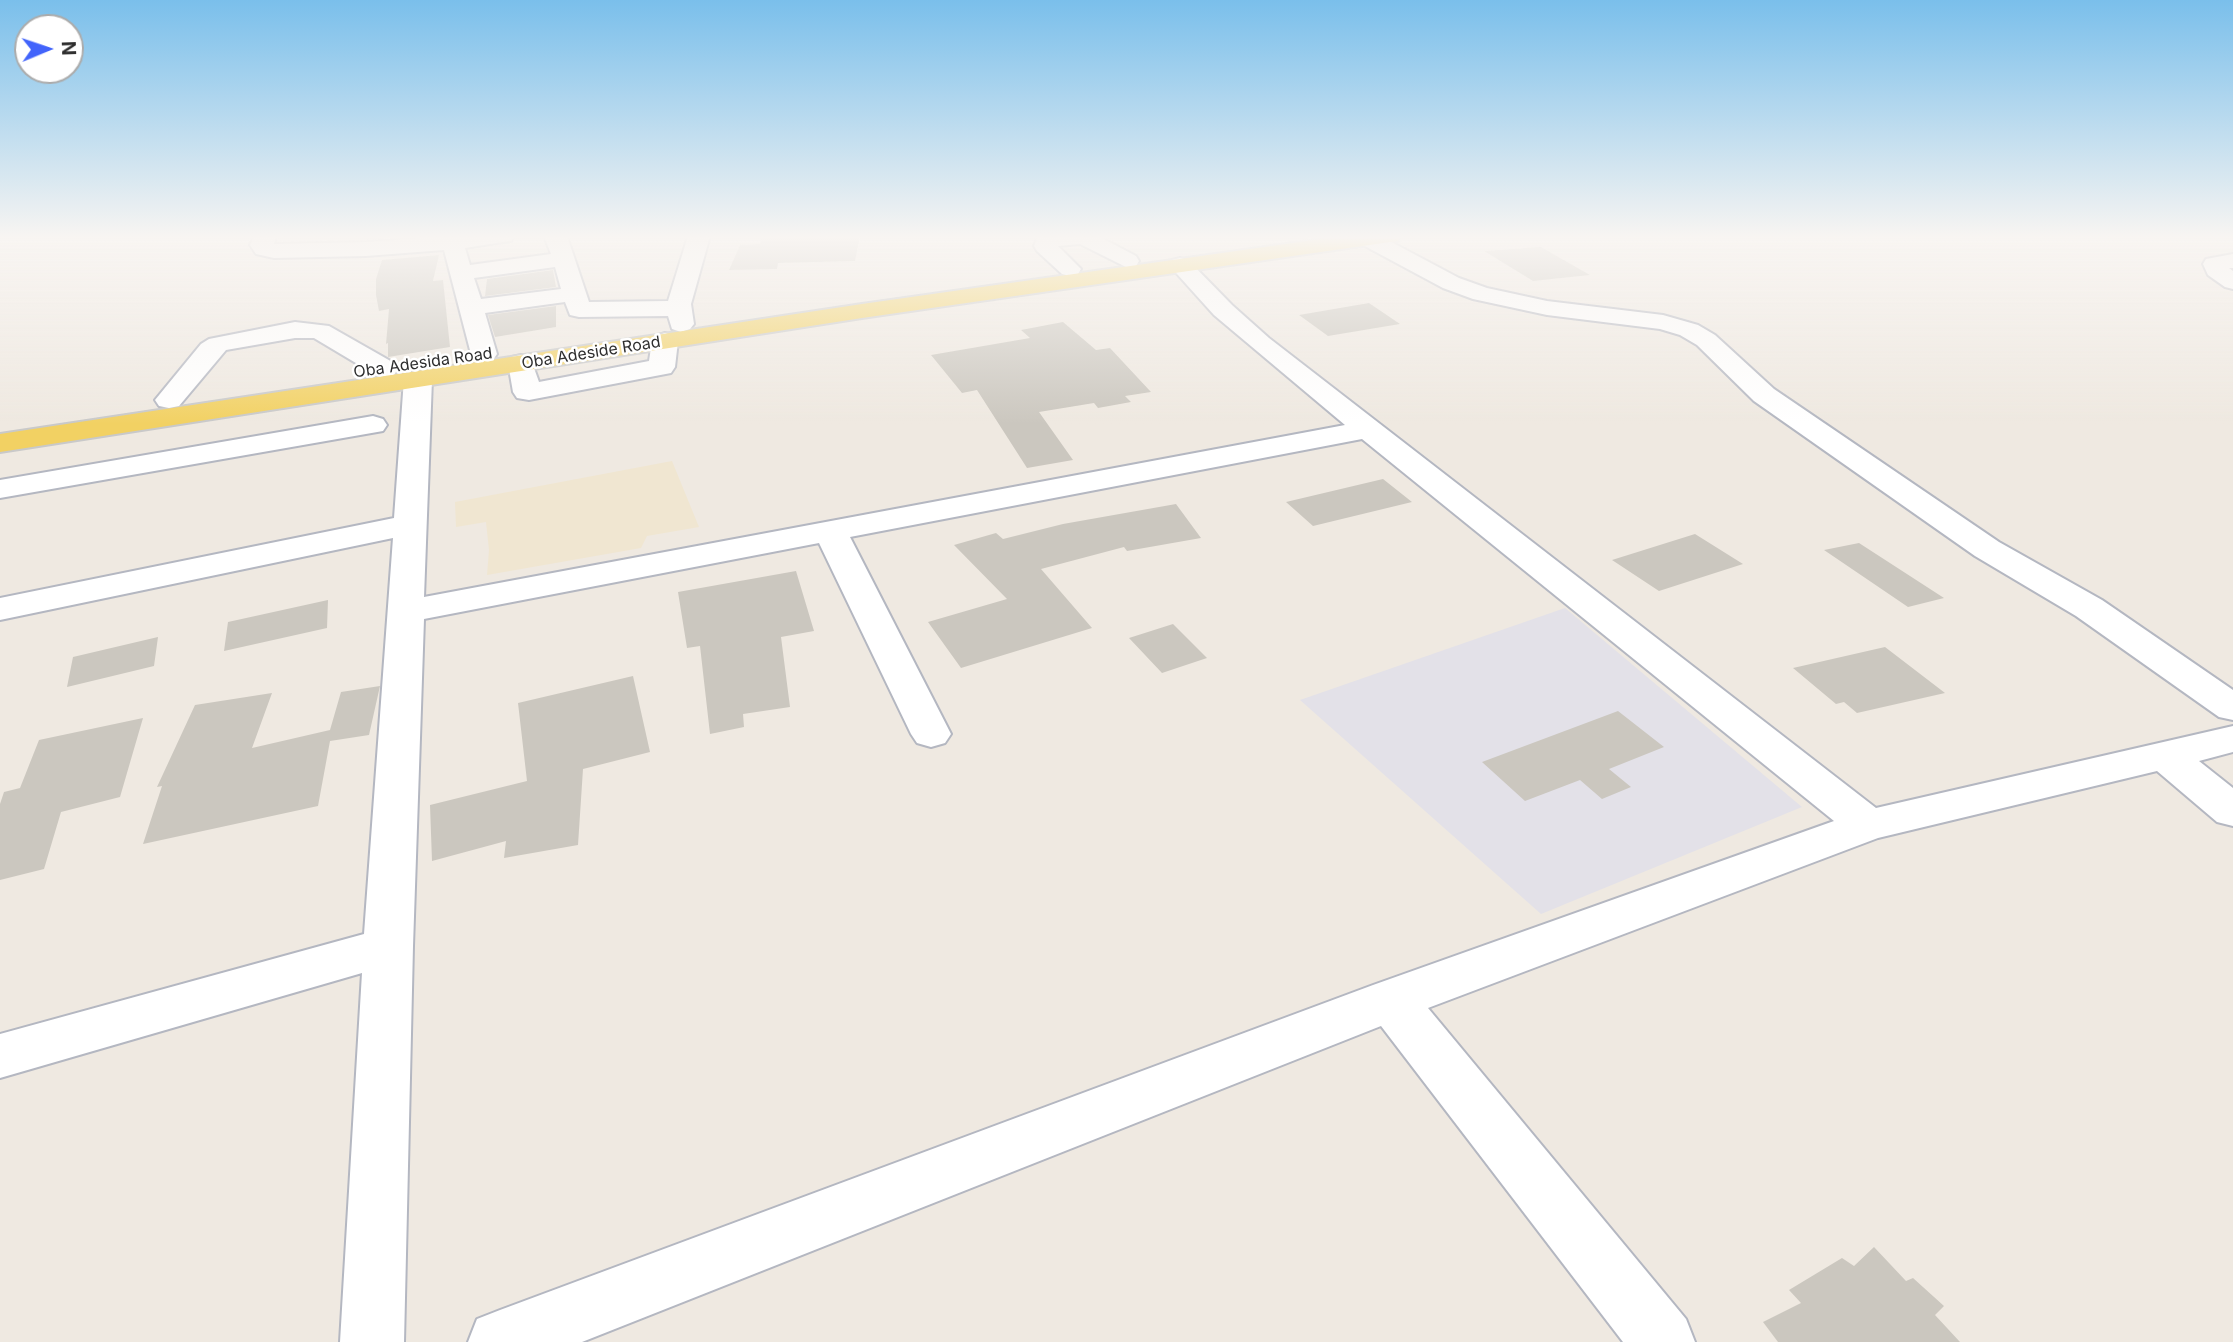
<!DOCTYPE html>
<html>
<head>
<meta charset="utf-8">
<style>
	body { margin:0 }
	#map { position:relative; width:2233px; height:1342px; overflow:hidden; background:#efe9e1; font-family:Inter,sans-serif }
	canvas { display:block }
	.north { position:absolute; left:14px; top:14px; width:70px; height:70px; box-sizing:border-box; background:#fff; border:2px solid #ababab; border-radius:50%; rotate:88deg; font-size:19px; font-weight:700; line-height:28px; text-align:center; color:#2e2e2e }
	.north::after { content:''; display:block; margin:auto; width:24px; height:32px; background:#4264fb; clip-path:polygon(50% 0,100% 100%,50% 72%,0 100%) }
</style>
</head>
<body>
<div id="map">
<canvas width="2233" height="1342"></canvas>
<div class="north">N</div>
</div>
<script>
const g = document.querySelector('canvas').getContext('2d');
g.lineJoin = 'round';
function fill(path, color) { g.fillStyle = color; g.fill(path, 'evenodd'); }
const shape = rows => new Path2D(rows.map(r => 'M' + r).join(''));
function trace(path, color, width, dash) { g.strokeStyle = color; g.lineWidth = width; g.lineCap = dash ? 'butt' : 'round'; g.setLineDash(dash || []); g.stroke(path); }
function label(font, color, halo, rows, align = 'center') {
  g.font = font + ' Inter,sans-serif'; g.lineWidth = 5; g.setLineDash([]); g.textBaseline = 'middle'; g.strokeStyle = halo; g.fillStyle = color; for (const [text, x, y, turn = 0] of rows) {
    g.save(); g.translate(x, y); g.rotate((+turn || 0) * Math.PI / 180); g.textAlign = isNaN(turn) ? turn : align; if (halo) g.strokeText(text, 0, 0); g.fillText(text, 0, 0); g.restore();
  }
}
fill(shape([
	[1565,608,1802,807,1541,914,1300,700]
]), '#e3e1e8');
fill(shape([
	[672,461,699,527,647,536,641,548,487,575,489,550,486,522,456,527,455,502]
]), '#f0e6d1');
fill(shape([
	[837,236,860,236,855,261,778,263,777,269,729,270,740,245,760,244,762,238],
	[1541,247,1590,275,1533,281,1484,251],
	[439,255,433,281,443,280,450,347,388,357,388,343,386,344,389,309,379,311,376,295,376,279,382,260],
	[553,270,556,287,485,296,487,279],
	[1369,303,1400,324,1328,336,1299,315],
	[556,306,556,327,495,337,488,315],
	[1063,322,1096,350,1110,348,1151,392,1125,396,1131,402,1098,408,1094,403,1039,412,1073,460,1027,468,977,390,962,393,931,355,1030,338,1021,330],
	[1383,479,1412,502,1313,526,1286,502],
	[1176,504,1201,538,1127,551,1124,547,1041,569,1092,628,961,668,928,622,1007,599,954,545,996,533,1003,539,1063,524],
	[1695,534,1743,564,1659,591,1612,560],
	[1859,543,1944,598,1908,607,1824,550],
	[796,571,814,631,781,637,790,707,743,714,744,727,710,734,700,646,687,648,678,592],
	[328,600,327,628,224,651,228,622],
	[1173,624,1207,658,1162,673,1129,638],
	[158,637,154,666,67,687,73,657],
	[1885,647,1945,693,1857,713,1844,702,1836,704,1793,668],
	[633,676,650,752,583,769,578,845,504,858,506,841,432,861,430,805,527,781,518,703],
	[380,686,369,735,330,741,318,806,143,844,162,786,157,787,195,705,272,693,252,748,330,730,341,692],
	[1618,711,1664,747,1609,769,1631,787,1602,799,1580,780,1525,801,1482,762],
	[143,718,120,797,61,812,44,869,0,880,0,804,4,792,20,788,39,740],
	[1874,1247,1906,1281,1913,1278,1944,1306,1935,1315,1960,1342,1778,1342,1763,1322,1801,1303,1789,1290,1842,1258,1854,1266]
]), '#cbc7bf');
const minor = shape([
	[254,236,276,236,274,244,366,242,452,236,514,236,511,241,503,242,465,248,470,265,551,254,544,236,567,236,589,302,668,301,688,236,710,236,691,304,694,324,690,329,681,332,672,329,668,316,579,317,570,315,565,302,485,313,497,354,493,360,484,362,475,360,471,354,444,250,366,256,274,258,256,254,250,245,254,236],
	[555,267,561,289,481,299,474,278,555,267],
	[1038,236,1098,236,1136,256,1139,261,1136,266,1128,268,1080,244,1058,246,1081,269,1078,274,1070,276,1062,274,1037,251,1034,246,1038,236],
	[1360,236,1380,236,1459,278,1487,288,1547,301,1663,315,1698,325,1715,335,1774,389,1999,542,2102,600,2233,690,2233,720,2219,717,2076,616,1975,556,1754,401,1697,345,1680,335,1660,329,1547,315,1473,299,1443,288,1361,244,1358,239,1360,236],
	[2233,254,2233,268,2229,268,2233,271,2233,289,2225,287,2208,275,2203,264,2206,259,2233,254],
	[1180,258,1188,260,1232,305,1269,338,1876,808,2233,726,2233,752,2199,761,2233,788,2233,826,2217,822,2157,771,1878,838,1428,1008,1686,1319,1695,1342,1623,1342,1381,1026,582,1342,468,1342,477,1319,500,1310,1373,985,1834,821,1362,439,850,537,951,734,945,743,931,747,917,743,911,734,819,543,424,619,413,946,404,1342,340,1342,362,973,0,1078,0,1034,364,934,393,538,0,620,0,598,394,518,404,379,408,373,418,371,428,373,432,379,424,597,1345,425,1214,315,1169,265,1172,260,1180,258],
	[295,322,329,326,394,363,398,369,394,375,385,377,376,375,314,338,295,338,226,350,179,406,169,408,159,406,155,400,201,344,209,339,295,322],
	[665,333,674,336,678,341,675,367,671,373,529,400,517,398,513,392,508,363,512,357,521,355,530,357,539,382,649,361,652,341,656,336,665,333],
	[373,416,383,419,387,425,383,431,0,498,0,480,373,416]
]);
const major = shape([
	[1342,236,1401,236,1398,241,1390,242,862,318,0,452,0,434,862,304,1342,236]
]);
trace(minor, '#b4b7c1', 4);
trace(major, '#c9c9c9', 4);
fill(minor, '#fff');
fill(major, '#f2d163');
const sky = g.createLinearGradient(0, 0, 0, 424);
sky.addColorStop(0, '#7abfeb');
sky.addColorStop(0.56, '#f8f5f2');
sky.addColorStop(1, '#f8f5f200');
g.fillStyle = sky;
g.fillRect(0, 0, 2233, 424);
label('16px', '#2e2e2e', '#fff', [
	["Oba Adeside Road",591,353,-9],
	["Oba Adesida Road",423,363,-8]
]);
</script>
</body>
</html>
